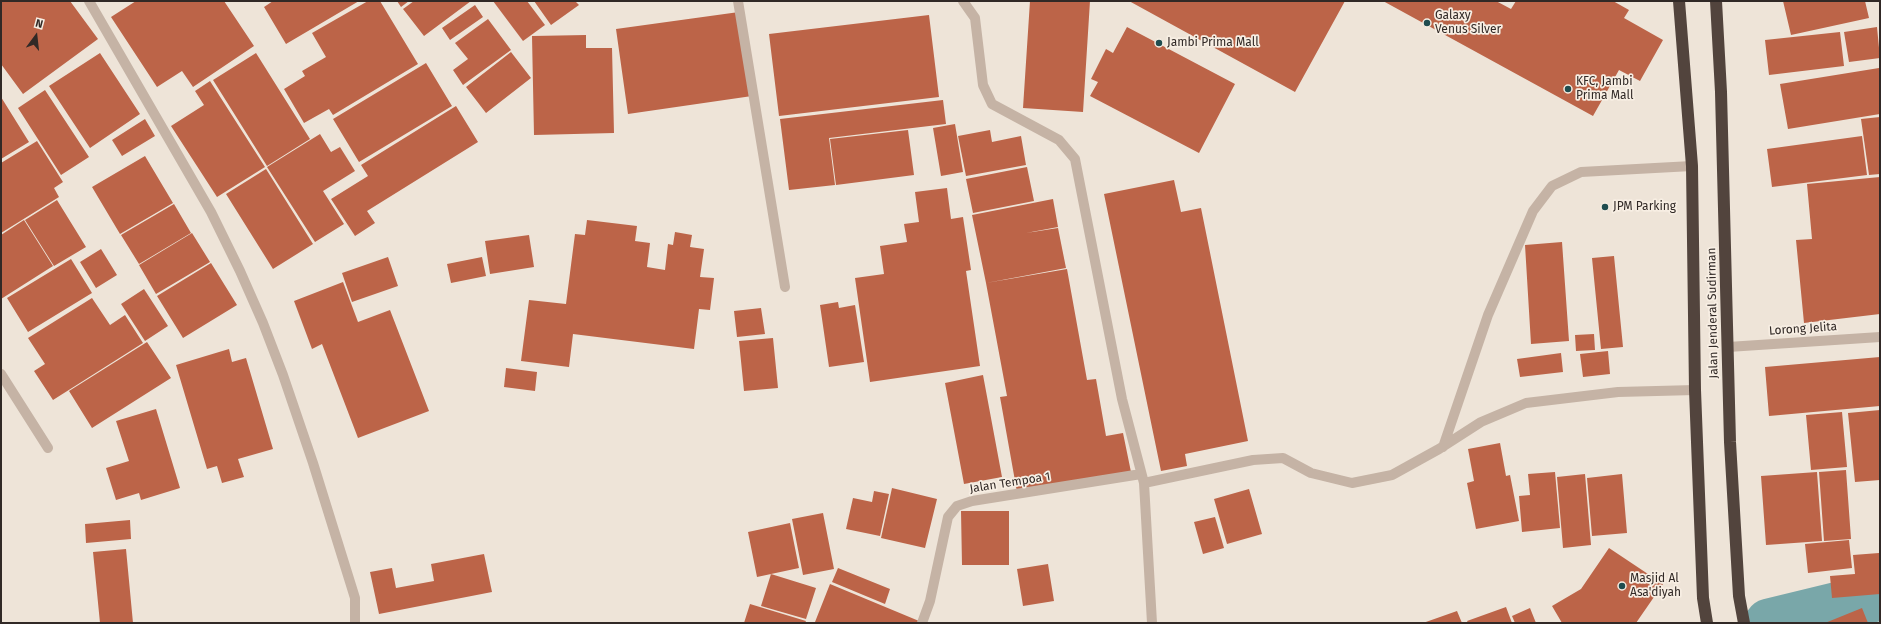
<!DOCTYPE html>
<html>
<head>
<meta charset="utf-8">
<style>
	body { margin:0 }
	#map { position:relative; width:1881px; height:624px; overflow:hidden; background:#eee4d8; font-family:"Fira Sans",sans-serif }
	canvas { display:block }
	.frame { position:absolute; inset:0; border:2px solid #312926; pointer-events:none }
	.north { position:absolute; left:16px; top:16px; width:40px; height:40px; -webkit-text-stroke:3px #f7eee3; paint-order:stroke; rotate:15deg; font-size:11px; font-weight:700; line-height:16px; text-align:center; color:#312926 }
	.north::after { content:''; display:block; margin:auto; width:14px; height:18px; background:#312926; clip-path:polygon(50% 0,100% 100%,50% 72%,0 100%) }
</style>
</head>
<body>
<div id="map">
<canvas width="1881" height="624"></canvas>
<div class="frame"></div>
<div class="north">N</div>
</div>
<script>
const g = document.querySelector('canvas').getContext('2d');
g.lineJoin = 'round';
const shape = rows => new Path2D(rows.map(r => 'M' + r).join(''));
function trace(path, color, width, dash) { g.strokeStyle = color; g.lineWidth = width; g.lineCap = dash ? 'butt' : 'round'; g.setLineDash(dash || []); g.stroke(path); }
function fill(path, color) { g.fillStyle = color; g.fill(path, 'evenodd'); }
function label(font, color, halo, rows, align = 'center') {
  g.font = font + ' "Fira Sans",sans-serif'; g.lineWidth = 3.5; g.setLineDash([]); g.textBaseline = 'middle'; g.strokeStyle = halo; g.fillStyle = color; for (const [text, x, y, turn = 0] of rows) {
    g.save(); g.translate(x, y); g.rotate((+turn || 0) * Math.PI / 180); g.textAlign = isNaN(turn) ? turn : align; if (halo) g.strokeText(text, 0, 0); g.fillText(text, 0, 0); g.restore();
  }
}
trace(shape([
	[1769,623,1880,596]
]), '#79a7a9', 49);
fill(shape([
	[1,1,70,1,98,39,23,94,1,64],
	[136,1,224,1,254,46,193,87,182,71,157,87,111,17],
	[273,1,359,1,286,44,264,7],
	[368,1,380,1,418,64,333,115,329,109,304,123,284,89,305,76,302,71,326,57,312,33],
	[397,1,409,1,401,7],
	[414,1,471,1,424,36,403,9],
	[493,1,527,1,545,25,523,41],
	[534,1,575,1,579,5,551,25],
	[1030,1,1090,1,1083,112,1023,108],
	[1129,1,1345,1,1295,92],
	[1383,1,1496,1,1511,9,1516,1,1613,1,1629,10,1624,18,1663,40,1640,81,1619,70,1593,116],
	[1783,1,1865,1,1869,18,1791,35],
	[475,5,483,17,450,40,442,28],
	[739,12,752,96,628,114,616,29],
	[929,15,939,97,779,116,769,34],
	[488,19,511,50,463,85,453,70,468,59,455,43],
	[1127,27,1235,84,1199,153,1090,96,1098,82,1091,79,1106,49,1113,53],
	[1877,27,1880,58,1849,62,1844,32],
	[1840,32,1844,66,1769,75,1765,40],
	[586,35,586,48,612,48,614,133,534,135,532,36],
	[511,52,531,78,486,113,466,87],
	[100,53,140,114,90,148,49,86],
	[256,53,310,139,267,166,213,80],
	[426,63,452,106,359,162,333,119],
	[1879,68,1880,114,1788,129,1780,84],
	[210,81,265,167,217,197,171,126,204,105,195,91],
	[45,90,89,157,61,175,18,108],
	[1,97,29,142,1,159],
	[943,100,946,124,829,138,835,185,789,190,780,119],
	[456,106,478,142,367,211,375,223,355,236,331,199,368,176,361,165],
	[1880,117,1880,174,1869,175,1861,119],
	[145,119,155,136,122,156,112,140],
	[955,124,963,172,941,176,933,128],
	[908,130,914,175,836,185,830,139],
	[990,130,992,142,1021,136,1026,165,966,176,958,136],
	[320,134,331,152,340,147,355,171,323,191,344,224,315,242,267,167],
	[1862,136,1867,175,1772,187,1767,149],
	[37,141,63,182,54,188,59,197,1,233,1,163],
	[145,156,173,203,120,234,92,187],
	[1027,167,1034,201,973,213,966,179],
	[266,169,313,244,273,269,226,194],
	[1880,177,1880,314,1804,323,1796,240,1812,239,1807,184],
	[1174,180,1181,212,1201,208,1248,441,1185,454,1187,466,1161,471,1104,194],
	[947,188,951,219,963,217,971,270,966,271,980,366,870,382,855,278,884,274,880,246,907,242,904,224,919,222,915,192],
	[1053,199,1058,227,1026,233,1058,228,1066,268,986,283,972,215],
	[57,200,86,247,54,266,25,220],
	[174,204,191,233,139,264,121,235],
	[24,220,53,266,1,299,1,235],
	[587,220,637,226,635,241,650,243,647,267,665,270,668,244,673,245,675,232,692,235,690,247,704,249,700,277,714,278,710,310,699,309,694,349,573,334,569,367,521,361,529,300,566,304,575,234,585,235],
	[192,233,210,262,156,294,139,265],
	[529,235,534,267,490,274,485,241],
	[1562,242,1569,341,1531,344,1525,245],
	[101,249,117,275,96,288,80,262],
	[1614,256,1623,347,1601,349,1592,258],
	[388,257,398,286,352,302,342,273],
	[482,257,486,276,451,283,447,264],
	[71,259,92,293,28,332,7,298],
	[211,263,237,305,183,338,157,296],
	[1067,269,1087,380,1096,379,1106,436,1123,433,1131,472,1017,492,1000,397,1007,396,986,283],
	[343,282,358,322,390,310,429,411,358,438,322,344,312,349,294,301],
	[144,289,168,326,145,341,121,304],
	[92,298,110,325,125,315,143,343,53,400,34,371,45,364,28,338],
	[838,302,839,308,855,305,864,362,829,367,820,305],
	[761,308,765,334,737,337,734,311],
	[1594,334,1595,350,1576,351,1575,335],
	[773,338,778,388,744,391,739,341],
	[147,342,171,378,92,428,69,391],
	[229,349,232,362,246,358,273,449,238,459,244,477,222,483,217,466,207,469,176,365],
	[1608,351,1610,374,1583,377,1580,354],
	[1561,353,1563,372,1520,377,1517,359],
	[1880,357,1880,406,1769,416,1765,367],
	[506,368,537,372,535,391,504,387],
	[983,375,1002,477,964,484,945,383],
	[156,409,180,488,141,500,139,493,116,500,106,468,129,461,116,421],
	[1880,410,1880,480,1855,482,1848,413],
	[1842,412,1847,467,1811,470,1806,415],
	[1500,443,1506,476,1510,475,1519,521,1476,529,1467,483,1474,481,1468,449],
	[1846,470,1851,539,1824,541,1819,472],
	[1555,472,1560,528,1522,532,1519,496,1530,495,1528,474],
	[1817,472,1822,541,1766,545,1761,476],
	[1585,474,1591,545,1563,548,1557,477],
	[1622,474,1627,533,1592,536,1587,478],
	[892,488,937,499,925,548,881,538],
	[1249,489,1262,534,1227,544,1214,499],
	[874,491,889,494,880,536,846,529,853,498,872,502],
	[961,511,1009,511,1009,565,962,565],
	[823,513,834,569,803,575,792,519],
	[1215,517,1224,548,1203,554,1194,522],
	[130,520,131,539,86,543,85,524],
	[790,523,799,568,757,577,748,532],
	[1849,540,1852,568,1808,573,1805,544],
	[1609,548,1663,584,1636,623,1562,623,1552,606,1581,589],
	[126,549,133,623,100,623,93,552],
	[1879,553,1880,594,1832,598,1830,576,1855,574,1853,555],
	[484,554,492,592,379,614,370,572,392,568,396,588,434,581,431,564],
	[1048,564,1054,601,1023,606,1017,569],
	[838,568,890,589,885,604,832,582],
	[771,574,816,588,806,619,761,606],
	[830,584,919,621,918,623,815,622],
	[750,604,806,621,805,623,744,623],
	[1506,607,1512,623,1468,623,1467,621],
	[1530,608,1536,623,1515,623,1512,616],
	[1862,608,1868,623,1825,623],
	[1457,611,1462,623,1423,623]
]), '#bc6448');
trace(shape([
	[89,1,211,212,240,271,263,323,283,375,313,463,355,598,355,623],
	[738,1,785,287],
	[963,1,975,18,983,85,992,104,1059,140,1075,159,1122,399,1144,483,1152,623],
	[1728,347,1880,337],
	[1,374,48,448],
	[1443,447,1488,315,1533,211,1552,186,1581,172,1692,166],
	[1144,483,1253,460,1283,458,1311,473,1352,483,1392,475,1439,449,1481,422,1526,403,1618,392,1695,390],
	[922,623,930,601,948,517,957,506,972,501,1141,474]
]), '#c5b3a5', 10);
trace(shape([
	[1679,1,1692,166,1695,390,1703,598,1707,623],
	[1716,1,1721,92,1730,442,1739,596,1744,623]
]), '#52443d', 12);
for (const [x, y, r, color] of [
	[1427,23,4,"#1f4c4f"],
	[1159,43,4,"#1f4c4f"],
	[1568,89,4,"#1f4c4f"],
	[1605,207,4,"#1f4c4f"],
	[1622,586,4,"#1f4c4f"]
]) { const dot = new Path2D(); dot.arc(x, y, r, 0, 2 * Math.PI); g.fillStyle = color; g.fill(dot); trace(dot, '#f7eee3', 1.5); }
label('12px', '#312926', '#f7eee3', [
	["Galaxy",1435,16],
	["Venus Silver",1435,30],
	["Jambi Prima Mall",1167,43],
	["KFC, Jambi",1576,82],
	["Prima Mall",1576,96],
	["JPM Parking",1613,207],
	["Masjid Al",1630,579],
	["Asa'diyah",1630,593]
], 'left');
label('12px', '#312926', '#f7eee3', [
	["Jalan Jenderal Sudirman",1713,313,-91],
	["Lorong Jelita",1803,329,-4],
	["Jalan Tempoa 1",1010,483,-9]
]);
</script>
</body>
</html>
